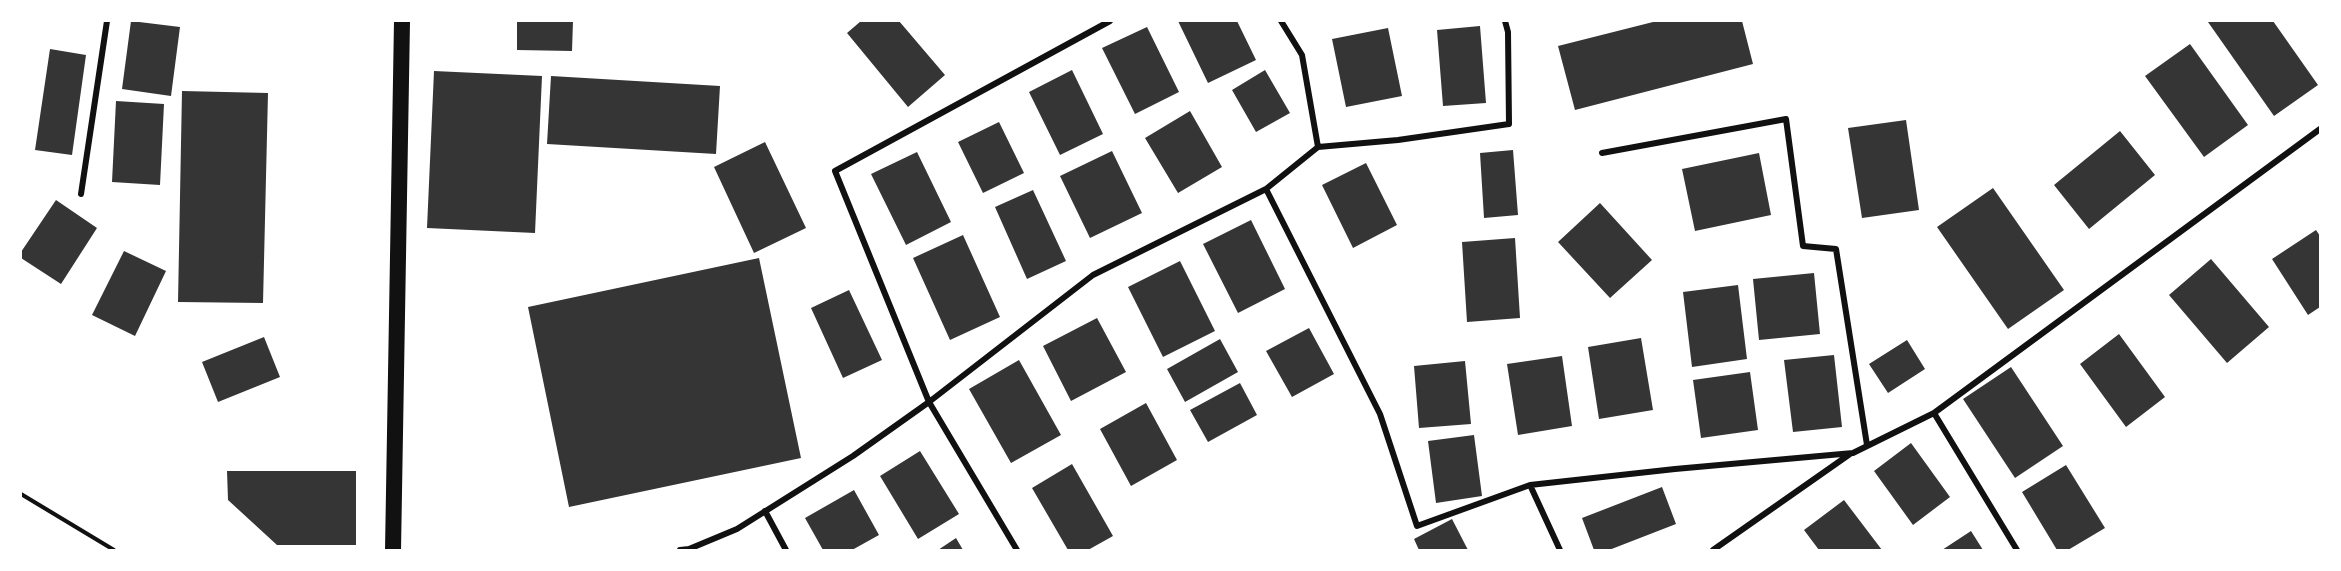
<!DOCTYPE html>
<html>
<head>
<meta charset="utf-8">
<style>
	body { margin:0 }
	#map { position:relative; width:2341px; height:571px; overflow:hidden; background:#fff; font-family:"Archivo Narrow",sans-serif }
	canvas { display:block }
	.frame { position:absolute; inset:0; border:22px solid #fff; pointer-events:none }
</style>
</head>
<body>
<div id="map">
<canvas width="2341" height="571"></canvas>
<div class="frame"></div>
</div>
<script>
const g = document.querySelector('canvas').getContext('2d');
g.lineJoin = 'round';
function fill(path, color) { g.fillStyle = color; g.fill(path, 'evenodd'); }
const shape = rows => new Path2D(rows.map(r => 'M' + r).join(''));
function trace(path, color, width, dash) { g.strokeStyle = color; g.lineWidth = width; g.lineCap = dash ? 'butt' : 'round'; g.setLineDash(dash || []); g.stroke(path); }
fill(shape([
	[131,21,180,27,171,96,122,89],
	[517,21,573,21,572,51,517,50],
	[861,21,899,21,945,75,908,107,847,33],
	[1178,21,1237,21,1256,60,1208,83],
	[1657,21,1742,21,1753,64,1575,110,1558,46],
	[2209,21,2273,21,2318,85,2274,116,2208,22],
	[1480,26,1486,103,1443,106,1437,30],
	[1147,27,1179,92,1135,114,1102,48],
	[1388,28,1402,96,1346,107,1332,39],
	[2190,44,2248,125,2204,157,2145,76],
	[50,49,86,55,72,155,35,150],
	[1072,70,1103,134,1060,155,1029,92],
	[1265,70,1290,113,1256,132,1232,90],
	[434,71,542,76,535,233,427,228],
	[551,76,720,86,716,154,547,144],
	[182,91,268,93,263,303,178,302],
	[116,101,164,104,160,185,112,182],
	[1190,111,1222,167,1178,193,1145,138],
	[1906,120,1919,210,1862,218,1848,128],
	[999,122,1024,173,983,193,958,142],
	[2120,131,2155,175,2089,229,2054,185],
	[765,142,806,228,754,253,714,167],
	[1513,150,1518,215,1484,218,1480,153],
	[1112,151,1142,213,1090,238,1060,176],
	[917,152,951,222,906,245,871,174],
	[1759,153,1771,215,1695,231,1682,169],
	[1366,163,1397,225,1353,248,1322,185],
	[1993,188,2064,290,2008,329,1937,227],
	[1033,190,1066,261,1027,279,995,207],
	[56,200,97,228,61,284,21,258,21,252],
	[1600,203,1652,260,1610,298,1558,242],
	[1251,220,1285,289,1238,313,1203,244],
	[2316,230,2320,236,2320,307,2308,315,2272,259],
	[963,235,1000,317,950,340,913,258],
	[1515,238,1520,318,1467,322,1462,242],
	[124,251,166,271,135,336,92,315],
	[759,258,801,458,569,507,528,307],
	[2211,259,2269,327,2227,363,2169,295],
	[1180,261,1215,331,1163,357,1128,287],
	[1814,273,1820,334,1759,340,1753,279],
	[1738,285,1747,359,1692,367,1683,292],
	[849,290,882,360,843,378,811,308],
	[1097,318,1126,372,1071,401,1043,346],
	[1309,328,1334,374,1292,397,1266,351],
	[2119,334,2165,397,2126,427,2080,364],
	[264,337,280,377,218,402,202,362],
	[1641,338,1653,410,1599,419,1588,347],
	[1220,339,1238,372,1185,402,1167,369],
	[1907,340,1925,369,1888,393,1869,364],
	[1834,355,1842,427,1793,432,1784,360],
	[1562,356,1572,426,1518,435,1507,364],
	[1019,360,1061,435,1011,463,969,389],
	[1465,361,1471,424,1419,428,1414,366],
	[2011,367,2063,446,2015,478,1963,399],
	[1750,372,1758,430,1701,438,1693,380],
	[1240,383,1257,415,1208,442,1190,410],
	[1146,403,1177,460,1131,486,1100,429],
	[1474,435,1482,496,1436,503,1428,441],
	[1911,443,1950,497,1913,525,1874,471],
	[920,451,959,514,918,539,880,476],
	[1072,464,1113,536,1088,550,1068,550,1032,488],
	[2066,465,2105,528,2068,550,2057,550,2022,492],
	[227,471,356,471,356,545,277,545,228,500],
	[1662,487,1676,524,1609,550,1594,550,1582,518],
	[854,490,879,535,852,550,823,550,805,518],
	[1844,500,1882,550,1819,550,1804,530],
	[1452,519,1468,550,1419,550,1414,539],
	[1971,531,1983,550,1942,550],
	[956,538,963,550,938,550]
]), '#353535');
trace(shape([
	[21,494,114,550]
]), '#111', 4);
trace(shape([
	[1281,21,1302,55,1318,147],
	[1602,153,1786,119,1803,246,1836,249,1867,445],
	[1266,189,1380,414,1417,526,1530,485,1675,469,1853,453,1934,413,2017,550],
	[81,194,107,21],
	[1934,413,2320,129],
	[1530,485,1560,550],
	[765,511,786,550],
	[680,550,689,549,737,529,853,456,929,402,1093,275,1266,189,1318,147,1398,140,1509,124,1508,32,1505,21],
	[1017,550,929,402,835,171,1110,21],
	[1713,550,1850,454]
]), '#111', 6);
trace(shape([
	[393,550,402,21]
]), '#111', 16);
</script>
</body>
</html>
